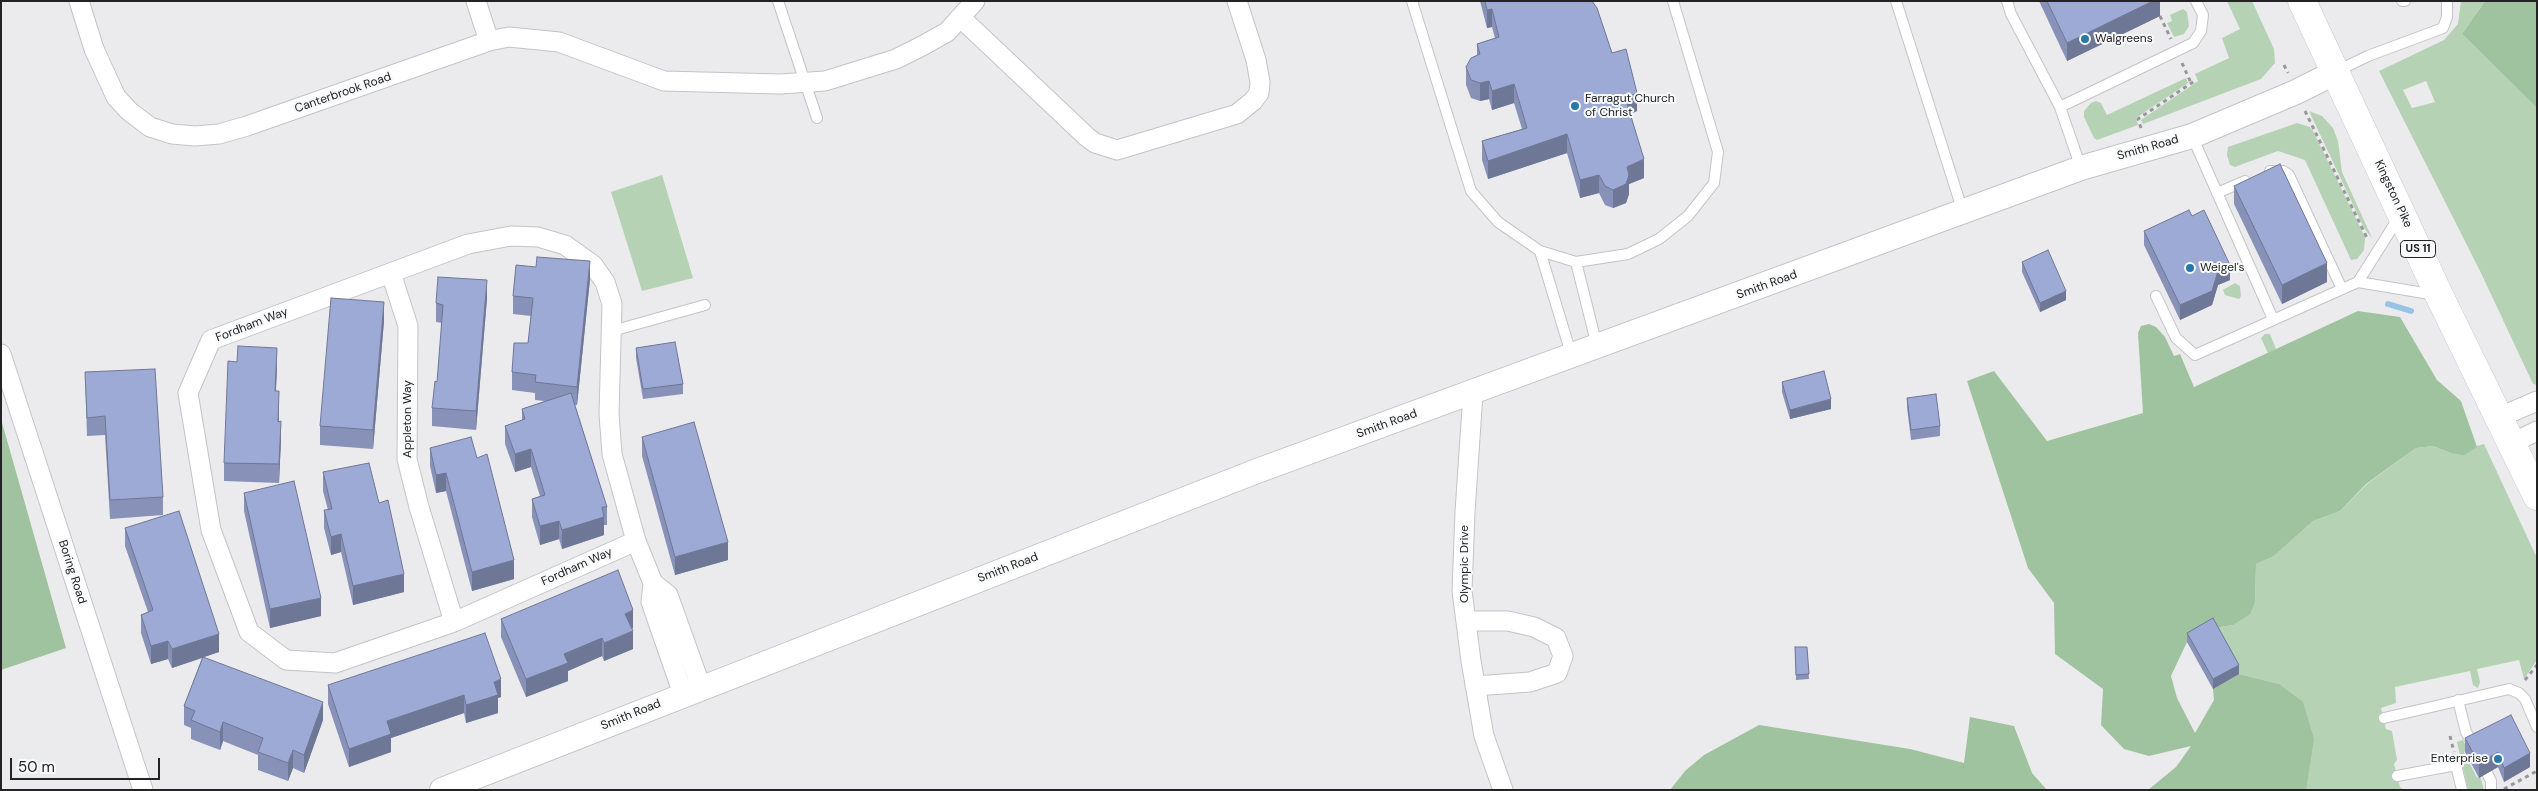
<!DOCTYPE html>
<html>
<head>
<meta charset="utf-8">
<style>
	body { margin:0 }
	#map { position:relative; width:2538px; height:791px; overflow:hidden; background:#ebebed; font-family:"DM Sans",sans-serif }
	canvas { display:block }
	.frame { position:absolute; inset:0; border:2px solid #232324; pointer-events:none }
	.scale { position:absolute; left:10px; top:758px; width:150px; height:22px; box-sizing:border-box; border:2px solid #232324; border-top:0; padding-left:6px; font-size:15px; line-height:18px; white-space:nowrap; color:#232324; -webkit-text-stroke:4px #f8f9fa; paint-order:stroke }
</style>
</head>
<body>
<div id="map">
<canvas width="2538" height="791"></canvas>
<div class="frame"></div>
<div class="scale">50 m</div>
</div>
<script>
const g = document.querySelector('canvas').getContext('2d');
g.lineJoin = 'round';
function fill(path, color) { g.fillStyle = color; g.fill(path, 'evenodd'); }
const shape = rows => new Path2D(rows.map(r => 'M' + r).join(''));
function trace(path, color, width, dash) { g.strokeStyle = color; g.lineWidth = width; g.lineCap = dash ? 'butt' : 'round'; g.setLineDash(dash || []); g.stroke(path); }
function label(font, color, halo, rows, align = 'center') {
  g.font = font + ' "DM Sans",sans-serif'; g.lineWidth = 4; g.setLineDash([]); g.textBaseline = 'middle'; g.strokeStyle = halo; g.fillStyle = color; for (const [text, x, y, turn = 0] of rows) {
    g.save(); g.translate(x, y); g.rotate((+turn || 0) * Math.PI / 180); g.textAlign = isNaN(turn) ? turn : align; if (halo) g.strokeText(text, 0, 0); g.fillText(text, 0, 0); g.restore();
  }
}
fill(shape([
	[2227,1,2252,1,2274,49,2275,63,2261,79,2143,124,2141,120,2198,81,2195,74,2229,58,2222,38,2240,29],
	[2461,1,2485,1,2462,34,2537,108,2537,385,2533,384,2481,273,2379,71,2444,40,2458,24],
	[2426,81,2435,102,2412,108,2403,90],
	[2183,9,2187,12,2189,26,2184,34,2174,37,2167,23,2172,21,2170,15],
	[2186,78,2188,83,2136,118,2138,125,2097,140,2094,138,2084,117,2084,111,2091,103,2096,101,2101,103,2107,115],
	[2309,111,2322,116,2333,128,2338,141,2342,172,2372,238,2364,228],
	[2297,123,2310,127,2313,131,2365,237,2364,250,2357,259,2351,260,2305,160,2278,151,2235,167,2230,165,2227,155,2228,147],
	[662,175,693,278,642,291,611,192],
	[2235,283,2240,286,2241,296,2239,299,2225,295,2223,290],
	[2265,334,2270,334,2276,349,2268,353,2261,338],
	[2484,444,2537,558,2537,660,2524,679,2519,660,2477,669,2480,682,2478,688,2473,685,2470,671,2395,687,2396,703,2381,708,2386,729,2392,731,2397,760,2394,764,2400,787,2404,790,2306,790,2279,684,2239,674,2213,628,2233,625,2255,602,2256,564,2274,556,2313,521,2340,511,2367,484,2416,448,2433,446,2451,453],
	[2463,740,2468,750,2464,752,2477,778,2480,776,2484,790,2468,790,2457,742]
]), '#b6d2b5');
fill(shape([
	[2485,1,2537,1,2537,108,2462,34],
	[2358,311,2400,317,2437,380,2461,401,2477,447,2464,455,2451,453,2433,446,2416,448,2366,484,2340,511,2313,521,2274,556,2256,564,2255,602,2250,614,2233,625,2213,628,2187,642,2171,676,2177,698,2195,733,2214,700,2213,689,2239,674,2279,684,2303,702,2314,739,2306,790,2148,790,2176,767,2191,746,2149,756,2124,749,2101,725,2103,689,2055,654,2054,603,2028,568,1967,381,1994,371,2047,441,2143,413,2138,333,2141,326,2149,324,2156,327,2165,337,2174,356,2180,354,2194,387],
	[1,419,66,648,1,670],
	[1970,717,2014,726,2032,773,2047,790,1670,790,1685,771,1704,755,1759,725,1910,749,1964,763]
]), '#9fc39e');
trace(shape([
	[2388,304,2411,311]
]), '#98c3e4', 6);
const service = shape([
	[778,1,817,118],
	[1412,1,1471,191,1498,222,1540,251,1576,262,1628,254,1659,239,1688,216,1714,183,1718,152,1673,1],
	[1896,1,1963,212],
	[2007,1,2011,14,2060,107,2081,168],
	[2402,1,2405,1],
	[2337,71,2368,56,2443,28,2447,17,2447,1],
	[2060,107,2193,43,2201,31,2203,15,2196,1],
	[2192,136,2273,319],
	[2270,171,2283,171,2289,175,2342,289],
	[2217,193,2245,181],
	[1540,251,1572,357],
	[1576,262,1597,346],
	[2358,282,2399,217],
	[2156,296,2176,338,2195,355,2358,282,2436,295],
	[612,331,705,305],
	[2458,700,2466,732,2475,748],
	[2384,718,2509,689,2519,693,2525,699,2537,727],
	[2481,761,2491,781,2491,790],
	[2397,776,2456,765,2462,790]
]);
const minor = shape([
	[79,1,94,49,116,97,129,111,150,127,172,134,195,136,219,134,247,126,489,41,509,37,559,42,664,81,780,84,825,81,896,59,922,46,947,32,975,1],
	[476,1,489,41],
	[961,18,1087,137,1095,143,1117,150,1237,114,1253,101,1259,93,1260,82,1256,60,1237,1],
	[391,273,408,326,407,459,419,507,454,622],
	[1,354,143,790],
	[1473,393,1465,512,1462,591,1471,661,1484,736,1503,790],
	[2500,417,2537,401],
	[2512,443,2537,431],
	[636,541,454,622,335,663,286,660,249,632,211,530,188,393,211,340,468,244,511,236,538,237,565,245,593,265,605,282,612,304,609,414,612,454,636,541,653,583,651,602,683,694],
	[653,583,668,595,701,687],
	[1466,621,1508,621,1534,627,1556,638,1563,656,1557,673,1530,682,1475,686]
]);
const tertiary = shape([
	[442,790,1257,471,2081,168,2192,136,2296,92,2336,72]
]);
const primary = shape([
	[2302,1,2439,295,2537,496]
]);
trace(service, '#c3c4c5', 12);
trace(minor, '#c3c4c5', 21);
trace(tertiary, '#c3c4c5', 26);
trace(primary, '#c3c4c5', 29);
trace(shape([
	[2160,16,2171,39],
	[2182,63,2191,83],
	[2284,65,2288,73],
	[2305,111,2368,240],
	[2141,128,2138,119,2196,80],
	[2525,680,2537,665],
	[2450,736,2454,752],
	[2504,789,2537,771]
]), '#98989a', 3, [4, 4]);
trace(service, '#fff', 10);
trace(minor, '#fff', 19);
trace(tertiary, '#fff', 24);
trace(primary, '#fff', 28);
fill(shape([
	[1480,1,1592,1,1612,53,1637,111,1631,114,1644,178,1629,184,1629,194,1626,203,1613,208,1605,205,1599,193,1580,198,1567,153,1488,179,1482,160,1482,141,1522,129,1514,103,1492,110,1489,99,1480,101,1471,98,1466,85,1466,67,1477,55,1477,44,1495,38,1492,27,1487,28],
	[2039,1,2160,1,2160,16,2067,61],
	[2234,186,2327,282,2282,304,2234,204],
	[2144,231,2230,280,2218,285,2212,305,2180,320,2144,245],
	[2022,262,2066,300,2040,312,2022,272],
	[590,279,577,405,575,405,607,507,607,525,604,525,604,535,562,549,559,539,540,545,532,517,532,499,540,496,531,467,515,472,505,444,505,426,522,420,522,409,545,401,535,400,535,393,512,390,512,372,528,343,531,316,513,314,513,296],
	[487,298,476,430,432,426,432,408,437,382,442,323,436,322,436,303],
	[384,321,373,449,320,445,320,426],
	[636,348,683,384,683,394,643,399,636,358],
	[277,366,276,391,279,409,279,422,281,439,279,483,224,481,224,463],
	[85,372,163,497,163,515,110,519,105,435,87,436],
	[1782,382,1831,409,1790,419,1782,392],
	[1907,398,1940,426,1940,436,1911,440,1907,407],
	[642,437,728,560,675,575,642,456],
	[430,448,477,458,514,579,472,591,446,491,436,493,430,466],
	[323,472,379,503,404,592,353,605,341,552,331,555,324,528,324,510,328,510,323,491],
	[244,493,321,616,270,628,244,511],
	[125,528,219,652,203,657,323,720,304,773,293,768,288,781,258,770,258,755,223,741,220,750,191,739,191,728,184,725,184,706,202,658,172,668,168,659,151,664,141,633,141,615,148,612,125,546],
	[501,619,633,628,632,629,633,649,604,661,602,656,568,671,568,681,526,697,501,637],
	[2187,633,2239,674,2213,689,2187,642],
	[1795,647,1807,647,1809,679,1796,680],
	[328,685,501,697,498,698,498,713,466,723,464,713,391,738,391,752,349,767,328,704],
	[2465,738,2530,767,2504,782,2498,767,2479,778,2465,752]
]), '#8892b8');
fill(shape([
	[2153,1,2160,1,2160,16,2067,61,2067,43],
	[1492,9,1492,27,1487,28,1487,10],
	[1489,81,1489,99,1480,101,1480,83],
	[1514,84,1514,103,1492,110,1492,91],
	[1637,93,1637,111,1625,115,1625,97],
	[1567,134,1567,153,1488,179,1488,161],
	[1644,159,1644,178,1629,184,1629,194,1626,203,1613,208,1613,190,1627,167],
	[1599,175,1599,193,1580,198,1580,180],
	[590,261,590,279,577,405,577,387],
	[2327,263,2327,282,2282,304,2282,285],
	[2230,265,2230,280,2218,285,2212,305,2180,320,2180,305,2218,271],
	[487,280,487,298,476,430,476,411],
	[2066,291,2066,300,2040,312,2040,303],
	[384,302,384,321,373,449,373,430],
	[277,348,277,366,275,409,275,391],
	[279,391,279,409,278,440,278,422],
	[1831,399,1831,409,1790,419,1790,410],
	[281,421,281,439,279,483,279,464],
	[531,449,531,467,515,472,515,454],
	[446,473,446,491,436,493,436,475],
	[604,517,604,535,562,549,562,530],
	[559,521,559,539,540,545,540,526],
	[341,534,341,552,331,555,331,537],
	[728,542,728,560,675,575,675,557],
	[514,560,514,579,472,591,472,572],
	[404,574,404,592,353,605,353,586],
	[321,598,321,616,270,628,270,609],
	[633,610,633,628,625,632,625,614],
	[633,631,633,649,604,661,604,643],
	[219,634,219,652,172,668,172,649],
	[602,638,602,656,568,671,568,681,526,697,526,679,564,654],
	[168,641,168,659,151,664,151,646],
	[2239,665,2239,674,2213,689,2213,679],
	[501,679,501,697,498,698,498,713,466,723,466,705,494,682],
	[464,695,464,713,391,738,391,752,349,767,349,749,387,721],
	[323,702,323,720,304,773,304,755],
	[223,722,223,741,220,750,220,732],
	[293,750,293,768,288,781,288,763],
	[2498,752,2498,767,2479,778,2479,764],
	[2530,753,2530,767,2504,782,2504,768]
]), '#6f7796');
const building = shape([
	[1485,1,1592,1,1597,8,1612,53,1626,49,1637,93,1625,97,1644,159,1627,167,1629,175,1626,184,1613,190,1605,186,1599,175,1580,180,1567,134,1488,161,1482,141,1527,128,1514,84,1492,91,1489,81,1480,83,1471,80,1466,67,1471,58,1480,54,1477,44,1499,37,1492,9,1487,10,1485,1],
	[2047,1,2153,1,2067,43,2047,1],
	[2280,164,2327,263,2282,285,2234,186,2280,164],
	[2189,210,2192,216,2204,210,2230,265,2218,271,2212,291,2180,305,2144,231,2189,210],
	[2048,250,2066,291,2040,303,2022,262,2048,250],
	[537,257,590,261,577,387,535,382,536,375,512,372,514,343,528,343,533,298,513,296,516,265,536,267,537,257],
	[438,277,487,280,476,411,432,408,435,381,437,382,443,305,436,303,438,277],
	[331,298,384,302,373,430,320,426,331,298],
	[675,342,683,384,643,389,636,348,675,342],
	[238,346,277,348,275,391,279,391,278,422,281,421,279,464,224,463,228,361,237,362,238,346],
	[155,369,163,497,110,500,105,416,87,418,85,372,155,369],
	[1824,371,1831,399,1790,410,1782,382,1824,371],
	[571,393,607,507,602,507,604,517,562,530,559,521,540,526,532,499,545,495,531,449,515,454,505,426,525,419,522,409,571,393],
	[1936,394,1940,426,1911,430,1907,398,1936,394],
	[694,422,728,542,675,557,642,437,694,422],
	[471,437,477,458,487,454,514,560,472,572,446,473,436,475,430,448,471,437],
	[369,463,379,503,388,500,404,574,353,586,341,534,331,537,324,510,332,509,323,472,369,463],
	[294,481,321,598,270,609,244,493,294,481],
	[179,511,219,634,172,649,168,641,151,646,141,615,153,610,125,528,179,511],
	[618,570,633,610,625,614,633,631,604,643,602,638,564,654,568,663,526,679,501,619,618,570],
	[2213,618,2239,665,2213,679,2187,633,2213,618],
	[485,633,501,679,494,682,498,695,466,705,464,695,387,721,391,734,349,749,328,685,485,633],
	[1795,647,1807,647,1809,674,1796,675,1795,647],
	[203,657,323,702,304,755,293,750,288,763,258,752,263,738,223,722,220,732,191,720,195,711,184,706,203,657],
	[2511,715,2530,753,2504,768,2498,752,2479,764,2465,738,2511,715]
]);
fill(building, '#9eaad6');
trace(building, '#6f7796', 1);
for (const [x, y, r, color] of [
	[2085,39,5,"#2678a9"],
	[1575,106,5,"#2678a9"],
	[2190,268,5,"#2678a9"],
	[2498,759,5,"#2678a9"]
]) { const dot = new Path2D(); dot.arc(x, y, r, 0, 2 * Math.PI); g.fillStyle = color; g.fill(dot); trace(dot, '#f8f9fa', 2); }
for (const [x, y, w] of [
	[2418,249,35]
]) { const box = new Path2D(); box.roundRect(x - w / 2, y - 8.5, w, 17, 4); g.fillStyle = '#f8f9fa'; g.fill(box); trace(box, '#232324', 1); }
label('bold 11px', '#232324', null, [
	["US 11",2418,249]
]);
label('12px', '#232324', '#f8f9fa', [
	["Walgreens",2095,39],
	["Farragut Church",1585,99],
	["of Christ",1585,113],
	["Weigel's",2200,268],
	["Enterprise",2488,759,"right"]
], 'left');
label('12px', '#232324', '#f8f9fa', [
	["Canterbrook Road",343,93,-19],
	["Smith Road",2148,148,-16],
	["Kingston Pike",2393,194,65],
	["Smith Road",1767,285,-20],
	["Fordham Way",252,325,-21],
	["Appleton Way",408,419,-90],
	["Smith Road",1387,424,-20],
	["Olympic Drive",1465,564,-90],
	["Fordham Way",577,567,-24],
	["Smith Road",1008,568,-21],
	["Boring Road",72,572,72],
	["Smith Road",631,715,-22]
]);
</script>
</body>
</html>
